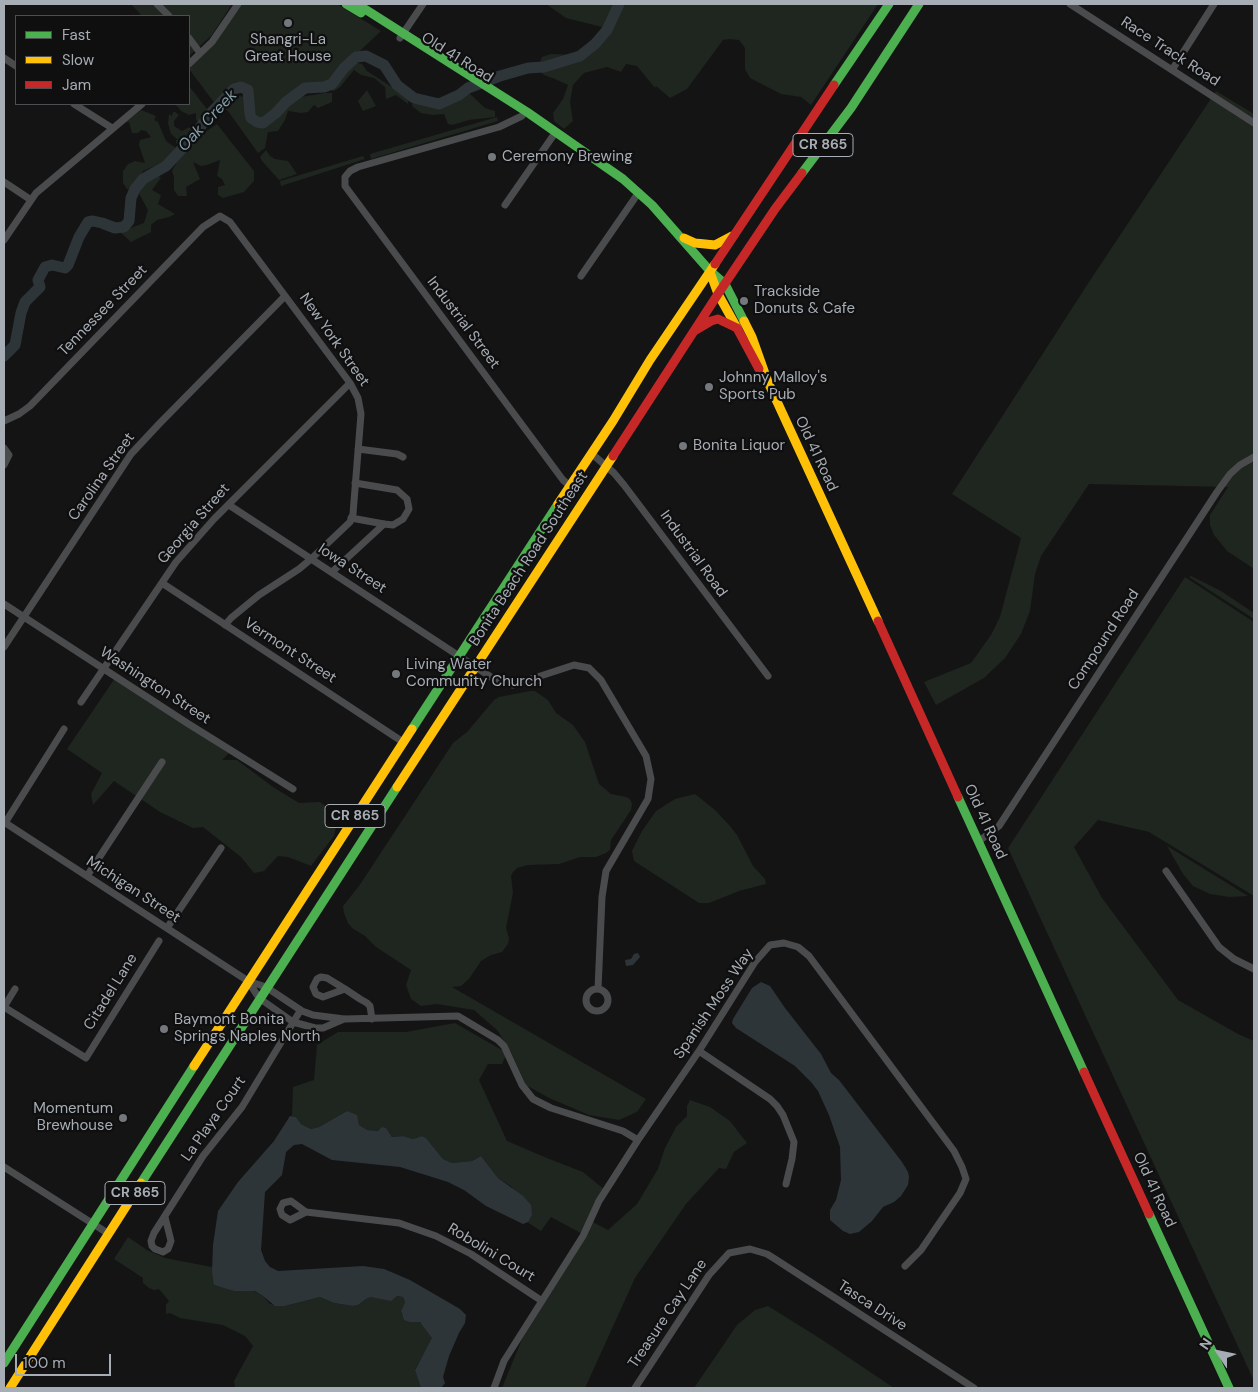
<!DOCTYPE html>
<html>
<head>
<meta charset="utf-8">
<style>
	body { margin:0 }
	#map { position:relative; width:1258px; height:1392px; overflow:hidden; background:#141415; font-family:"DM Sans",sans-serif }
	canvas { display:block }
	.frame { position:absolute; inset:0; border:5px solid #a7adb4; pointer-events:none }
	.legend { position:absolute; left:15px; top:15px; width:175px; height:90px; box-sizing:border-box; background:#0f0f10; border:1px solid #4c4e52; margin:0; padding:6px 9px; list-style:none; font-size:15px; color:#a7adb4 }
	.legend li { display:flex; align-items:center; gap:10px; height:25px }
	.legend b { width:25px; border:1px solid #4c4e52 }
	.north { position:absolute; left:1193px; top:1327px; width:50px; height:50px; -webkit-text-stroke:4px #0f0f10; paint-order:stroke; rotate:304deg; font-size:14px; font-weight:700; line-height:20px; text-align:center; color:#a7adb4 }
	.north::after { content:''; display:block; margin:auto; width:18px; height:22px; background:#a7adb4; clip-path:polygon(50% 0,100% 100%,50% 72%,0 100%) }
	.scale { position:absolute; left:15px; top:1354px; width:96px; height:22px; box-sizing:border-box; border:2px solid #a7adb4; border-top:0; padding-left:6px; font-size:15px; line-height:18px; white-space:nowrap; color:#a7adb4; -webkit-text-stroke:4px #0f0f10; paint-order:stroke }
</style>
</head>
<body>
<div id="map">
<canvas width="1258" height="1392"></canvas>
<div class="frame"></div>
<ul class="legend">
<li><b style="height:6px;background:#4caf50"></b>Fast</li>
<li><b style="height:6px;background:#ffc107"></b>Slow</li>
<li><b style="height:6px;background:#c62828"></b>Jam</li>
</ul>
<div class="north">N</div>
<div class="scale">100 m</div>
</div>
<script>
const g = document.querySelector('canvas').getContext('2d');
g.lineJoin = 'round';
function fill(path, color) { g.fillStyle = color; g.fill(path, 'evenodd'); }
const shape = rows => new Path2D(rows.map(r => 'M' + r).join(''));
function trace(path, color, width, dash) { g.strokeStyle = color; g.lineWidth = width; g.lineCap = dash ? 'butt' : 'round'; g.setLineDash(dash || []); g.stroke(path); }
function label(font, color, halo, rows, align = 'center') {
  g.font = font + ' "DM Sans",sans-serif'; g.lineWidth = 4.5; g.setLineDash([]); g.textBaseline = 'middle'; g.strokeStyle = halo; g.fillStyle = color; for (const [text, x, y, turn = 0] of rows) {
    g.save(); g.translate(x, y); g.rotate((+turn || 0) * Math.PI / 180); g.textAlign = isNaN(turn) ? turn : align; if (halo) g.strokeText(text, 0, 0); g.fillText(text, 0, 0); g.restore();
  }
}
fill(shape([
	[131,4,232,4,212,35,189,56,189,16,142,16],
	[241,4,337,4,381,31,342,68,332,83,302,86,283,101,274,113,262,122,253,117,250,89,241,85,233,87,216,105,189,69,215,43],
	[546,4,878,4,811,105,801,97,781,94,750,78,745,69,745,48,739,40,729,39,723,40,687,89,670,98,656,86,655,88,637,66,626,64,621,72,607,67,584,73,573,85,570,102,573,121,564,129,554,121,553,113,563,99,568,85,555,79,544,75,537,69,542,57,551,54,577,55,588,51,599,38,602,27,566,18],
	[355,62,362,64,367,71,409,98,408,104,396,95,386,99,385,87,374,78,361,75,354,70,340,87,334,91,330,90,341,76],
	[189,86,207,109,201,123,196,120,196,113,189,115,181,111,177,106,173,104,189,104],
	[367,90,376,106,363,111,358,101],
	[1216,91,1254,114,1254,569,1227,551,1214,535,1210,525,1210,515,1228,487,1089,484,1041,556,1035,574,1030,611,1021,634,1005,658,984,678,936,705,924,682,971,663,991,635,1000,617,1021,538,952,494,1091,279],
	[468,92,485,108,495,111,495,117,469,120,452,125,448,124,444,114,433,115,421,113,412,106,413,102,416,101,433,105,443,105],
	[325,93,332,93,332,102,318,108,314,105,308,112,301,113,288,111,285,120,278,131,268,132,265,148,258,153,228,111,220,106,232,94,244,97,248,101,247,116,258,125,275,117,285,103,300,97],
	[141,110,154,115,156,117,154,120,158,122,166,141,176,148,178,152,162,163,143,171,133,190,127,189,123,183,123,171,128,164,135,161,145,163,139,145,140,140,151,137,146,131,141,130,138,133,132,133,129,122,126,122],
	[173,112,175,112,179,115,174,121,174,126,182,131,190,127,197,126,190,136,184,140,184,145,181,146,176,143,176,140,178,140,171,134,168,123,169,114,172,116],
	[497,117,498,121,371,159,370,154],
	[217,124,254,171,254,181,244,192,223,198,218,195,218,187,225,185,222,179,217,176,220,160,207,165,201,166,193,162,200,179,186,187,187,196,178,196,174,190,174,177,172,171,177,162,191,147,198,137],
	[266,150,270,156,275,159,288,161,297,174,279,180,262,161,260,157],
	[363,156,365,159,281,186,280,181],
	[158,175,161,178,152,190,161,195,158,204,175,214,169,217,157,220,151,225,151,232,131,242,120,232,144,223,148,210,137,190,140,184,150,178],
	[1191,576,1221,591,1254,613,1254,619,1189,577],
	[1185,577,1254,622,1254,896,1149,832,1098,820,1074,847,1102,898,1178,1000,1238,1034,1254,1041,1254,1381,1008,848],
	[115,678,229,753,222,760,237,760,273,787,299,803,320,802,328,808,333,817,336,827,334,836,311,866,288,857,278,856,264,871,254,873,241,857,203,827,193,828,160,812,114,781,93,805,91,794,102,773,67,749],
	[530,691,535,691,548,700,556,713,573,725,585,742,599,784,611,794,626,797,630,799,632,804,631,810,611,840,610,850,606,853,596,857,580,857,559,864,528,865,517,868,513,872,511,876,513,893,506,928,509,938,508,944,502,952,491,955,481,961,469,979,461,986,452,987,646,1099,637,1112,619,1120,589,1115,549,1098,526,1085,512,1054,498,1031,474,1010,437,1004,421,1006,411,999,406,985,411,970,376,947,365,936,352,928,348,923,344,913,343,906,359,886,453,743,467,732,494,700,499,697],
	[695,794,715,810,730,826,737,835,753,866,765,879,766,884,739,891,709,903,699,903,634,861,632,851,642,831,656,811,675,799],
	[1159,841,1248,896,1229,897,1210,894,1193,886,1183,874,1167,846],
	[455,1023,507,1053,502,1064,488,1064,479,1080,507,1141,547,1158,583,1172,605,1190,589,1220,608,1230,637,1204,658,1169,665,1148,676,1127,687,1116,687,1106,690,1100,710,1107,730,1121,747,1143,734,1152,726,1169,719,1168,686,1204,635,1278,585,1388,502,1388,522,1339,586,1236,551,1217,541,1231,527,1222,528,1222,512,1187,498,1178,481,1156,472,1161,452,1163,443,1159,426,1138,422,1136,413,1139,403,1136,392,1137,386,1128,378,1131,367,1130,359,1125,358,1120,347,1111,319,1127,311,1129,301,1124,296,1117,292,1116,293,1087,314,1080,317,1045,338,1032,406,1032],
	[128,1237,147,1250,165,1258,212,1267,215,1286,225,1287,234,1291,254,1291,263,1296,270,1304,285,1306,320,1297,334,1303,353,1306,358,1305,366,1299,371,1297,397,1296,403,1297,405,1302,401,1311,402,1315,410,1322,419,1322,423,1324,433,1338,415,1369,421,1388,235,1388,234,1381,253,1346,245,1336,223,1325,180,1318,170,1313,166,1314,166,1305,169,1301,159,1289,154,1290,149,1288,143,1283,143,1278,114,1259],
	[768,1306,821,1339,894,1388,694,1388,737,1325,755,1310]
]), '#1f251f');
fill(shape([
	[638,953,640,957,633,965,626,966,625,960,631,959,634,954],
	[761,982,770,986,785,1008,821,1054,831,1073,839,1080,902,1162,908,1172,909,1177,908,1185,901,1196,894,1202,883,1207,872,1221,859,1232,850,1234,843,1231,830,1220,830,1210,836,1200,841,1180,840,1147,829,1115,818,1091,811,1082,795,1066,736,1028,732,1023,733,1019,752,988],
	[347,1111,357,1115,359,1125,367,1130,378,1131,382,1127,386,1128,392,1137,403,1136,413,1139,422,1136,426,1138,443,1159,452,1163,472,1161,481,1156,498,1178,523,1196,531,1205,532,1215,528,1222,523,1224,486,1206,464,1190,448,1182,400,1167,332,1160,302,1144,294,1145,286,1152,282,1175,265,1192,261,1250,265,1261,270,1267,278,1271,363,1266,384,1269,410,1280,460,1309,466,1315,465,1323,459,1333,449,1356,443,1377,445,1383,441,1388,421,1388,415,1370,432,1338,420,1322,410,1322,404,1320,401,1311,405,1302,403,1297,397,1296,391,1301,371,1297,366,1299,358,1305,353,1306,334,1303,320,1297,285,1306,275,1306,263,1296,255,1291,234,1291,214,1285,212,1272,213,1245,218,1211,238,1182,274,1141,290,1116,296,1117,301,1124,311,1129,319,1127]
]), '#2d3539');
trace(shape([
	[4,356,15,345,21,313,25,302,40,287,38,280,45,267,52,265,65,268,68,265,79,237,88,222,93,221,102,223,115,228,124,227,129,221,131,198,135,189,143,179,166,166,195,135,208,116,234,89,241,87,248,90,250,114,251,118,257,122,263,123,276,113,286,102,305,88,324,87,332,84,344,68,356,57,366,56,384,65,397,85,414,98,439,104,459,95,468,88,500,76,528,68,544,67,580,56,595,44,607,30,619,4]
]), '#2d3539', 11);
trace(shape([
	[157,4,169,16],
	[1070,4,1254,123],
	[189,38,200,53],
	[400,38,423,4],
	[4,58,16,66],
	[189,64,212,42,238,4],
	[1172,70,1214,4],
	[74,104,112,128],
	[522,116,499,127,358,167,350,171,345,177,345,186,563,480,570,486],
	[4,182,31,200],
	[505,205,555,133],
	[4,240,36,193,142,104],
	[581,276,639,192],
	[4,421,19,414,30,406,203,227,220,216,230,222,350,383,358,398,361,414,353,514,350,522,311,559,299,569,259,595,231,618,225,625],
	[4,448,9,455,4,465],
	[358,449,397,454,403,457],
	[591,453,614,473,624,485,768,676],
	[229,505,497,681,513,685,574,665,589,668,601,680,646,756,651,779,648,799,606,871,602,897,598,989],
	[351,518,384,524,393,525,403,519,409,509,407,499,397,490,355,483],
	[332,572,384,524],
	[162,583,403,742],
	[4,604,187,723,293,789],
	[4,647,131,454,159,424,285,296],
	[81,702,176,562,214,519,350,383],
	[4,822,248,981],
	[5,823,64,729],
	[979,841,999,826,1217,492,1230,474,1240,465,1254,457],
	[1166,871,1219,947,1234,959,1254,969],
	[87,876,162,762],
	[167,928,221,848],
	[345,989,323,997,316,994,313,987,317,979,321,977,327,978,345,989,360,999,367,1003,370,1006,372,1019],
	'586 1000a11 11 0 1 1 22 0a11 11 0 1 1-22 0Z',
	[4,1007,86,1058,159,941],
	[4,1007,15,989],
	[344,1019,323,1028,315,1028,293,1022,259,998,248,981,266,987,302,1011,313,1015,344,1019,458,1016,498,1040,504,1046,522,1085,533,1099,551,1108,623,1131,638,1140],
	[699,1051,770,1099,777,1106,783,1115,794,1142,792,1159,786,1184],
	[4,1167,109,1234],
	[306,1212,290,1220,282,1215,280,1209,283,1203,291,1201,306,1212,399,1223,436,1236,471,1254,542,1301],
	[165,1217,171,1241,168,1249,163,1252,155,1249,152,1246,151,1241,154,1233,203,1156,242,1107,300,1011],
	[494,1388,504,1361,583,1236,599,1201,638,1140,699,1051,755,962,770,945,784,943,798,947,809,956,954,1151,962,1167,966,1179,960,1193,921,1250,905,1266],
	[635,1388,709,1275,729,1253,750,1249,767,1254,775,1259,974,1388]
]), '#494b4d', 7);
trace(shape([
	[346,4,361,13],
	[357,4,527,112,623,179,652,205,710,271,725,284,744,321],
	[834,85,889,4],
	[802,173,851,108,919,4],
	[412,729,558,504],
	[958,797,1084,1072],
	[141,1183,397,787],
	[1149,1214,1229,1388],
	[4,1363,194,1066]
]), '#4caf50', 9);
trace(shape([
	[684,238,695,243,715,245,732,236],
	[710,272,718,294,737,328],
	[744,321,752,337,768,382,878,621],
	[558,504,613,421,650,360,715,264],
	[397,787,613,456],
	[194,1066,412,729],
	[10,1388,141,1183]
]), '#ffc107', 9);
trace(shape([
	[715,264,834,85],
	[694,331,711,321,718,319,737,328,759,369],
	[613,456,718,294,775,209,802,173],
	[878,621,958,797],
	[1084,1072,1149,1214]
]), '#c62828', 9);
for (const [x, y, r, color] of [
	[288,23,5,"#74777c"],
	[492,157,5,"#74777c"],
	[744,301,5,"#74777c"],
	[709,387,5,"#74777c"],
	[683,446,5,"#74777c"],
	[396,674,5,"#74777c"],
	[164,1029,5,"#74777c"],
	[123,1118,5,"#74777c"]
]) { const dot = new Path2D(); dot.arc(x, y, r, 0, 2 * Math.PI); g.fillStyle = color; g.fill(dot); trace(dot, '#0f0f10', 2); }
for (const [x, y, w] of [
	[823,145,60],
	[355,816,60],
	[135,1193,60]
]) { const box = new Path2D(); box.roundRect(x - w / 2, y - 11.5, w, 23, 4); g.fillStyle = '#0f0f10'; g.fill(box); trace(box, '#a7adb4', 1); }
label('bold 14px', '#a7adb4', null, [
	["CR 865",823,145],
	["CR 865",355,816],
	["CR 865",135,1193]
]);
label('15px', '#a7adb4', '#0f0f10', [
	["Shangri-La",288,40,"center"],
	["Great House",288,57,"center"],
	["Ceremony Brewing",502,157],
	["Trackside",754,292],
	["Donuts & Cafe",754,309],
	["Johnny Malloy's",719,378],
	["Sports Pub",719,395],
	["Bonita Liquor",693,446],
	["Living Water",406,665],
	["Community Church",406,682],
	["Baymont Bonita",174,1020],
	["Springs Naples North",174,1037],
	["Momentum",113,1109,"right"],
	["Brewhouse",113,1126,"right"]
], 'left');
label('15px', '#a7adb4', '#0f0f10', [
	["Race Track Road",1170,52,33],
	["Old 41 Road",457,58,32],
	["Tennessee Street",103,311,-46],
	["Industrial Street",463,323,53],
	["New York Street",334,340,55],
	["Old 41 Road",816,454,65],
	["Carolina Street",102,477,-55],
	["Georgia Street",194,524,-49],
	["Industrial Road",693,554,54],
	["Bonita Beach Road Southeast",529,559,-57],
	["Iowa Street",352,569,33],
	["Compound Road",1104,640,-57],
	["Vermont Street",290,651,33],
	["Washington Street",155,686,33],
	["Old 41 Road",985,822,65],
	["Michigan Street",133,890,33],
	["Citadel Lane",111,992,-58],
	["Spanish Moss Way",714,1004,-56],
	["La Playa Court",214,1119,-55],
	["Old 41 Road",1154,1190,65],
	["Robolini Court",491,1253,31],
	["Tasca Drive",872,1306,33],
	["Treasure Cay Lane",668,1314,-56]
]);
label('italic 16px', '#829fab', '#0f0f10', [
	["Oak Creek",208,121,-47]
]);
</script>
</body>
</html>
